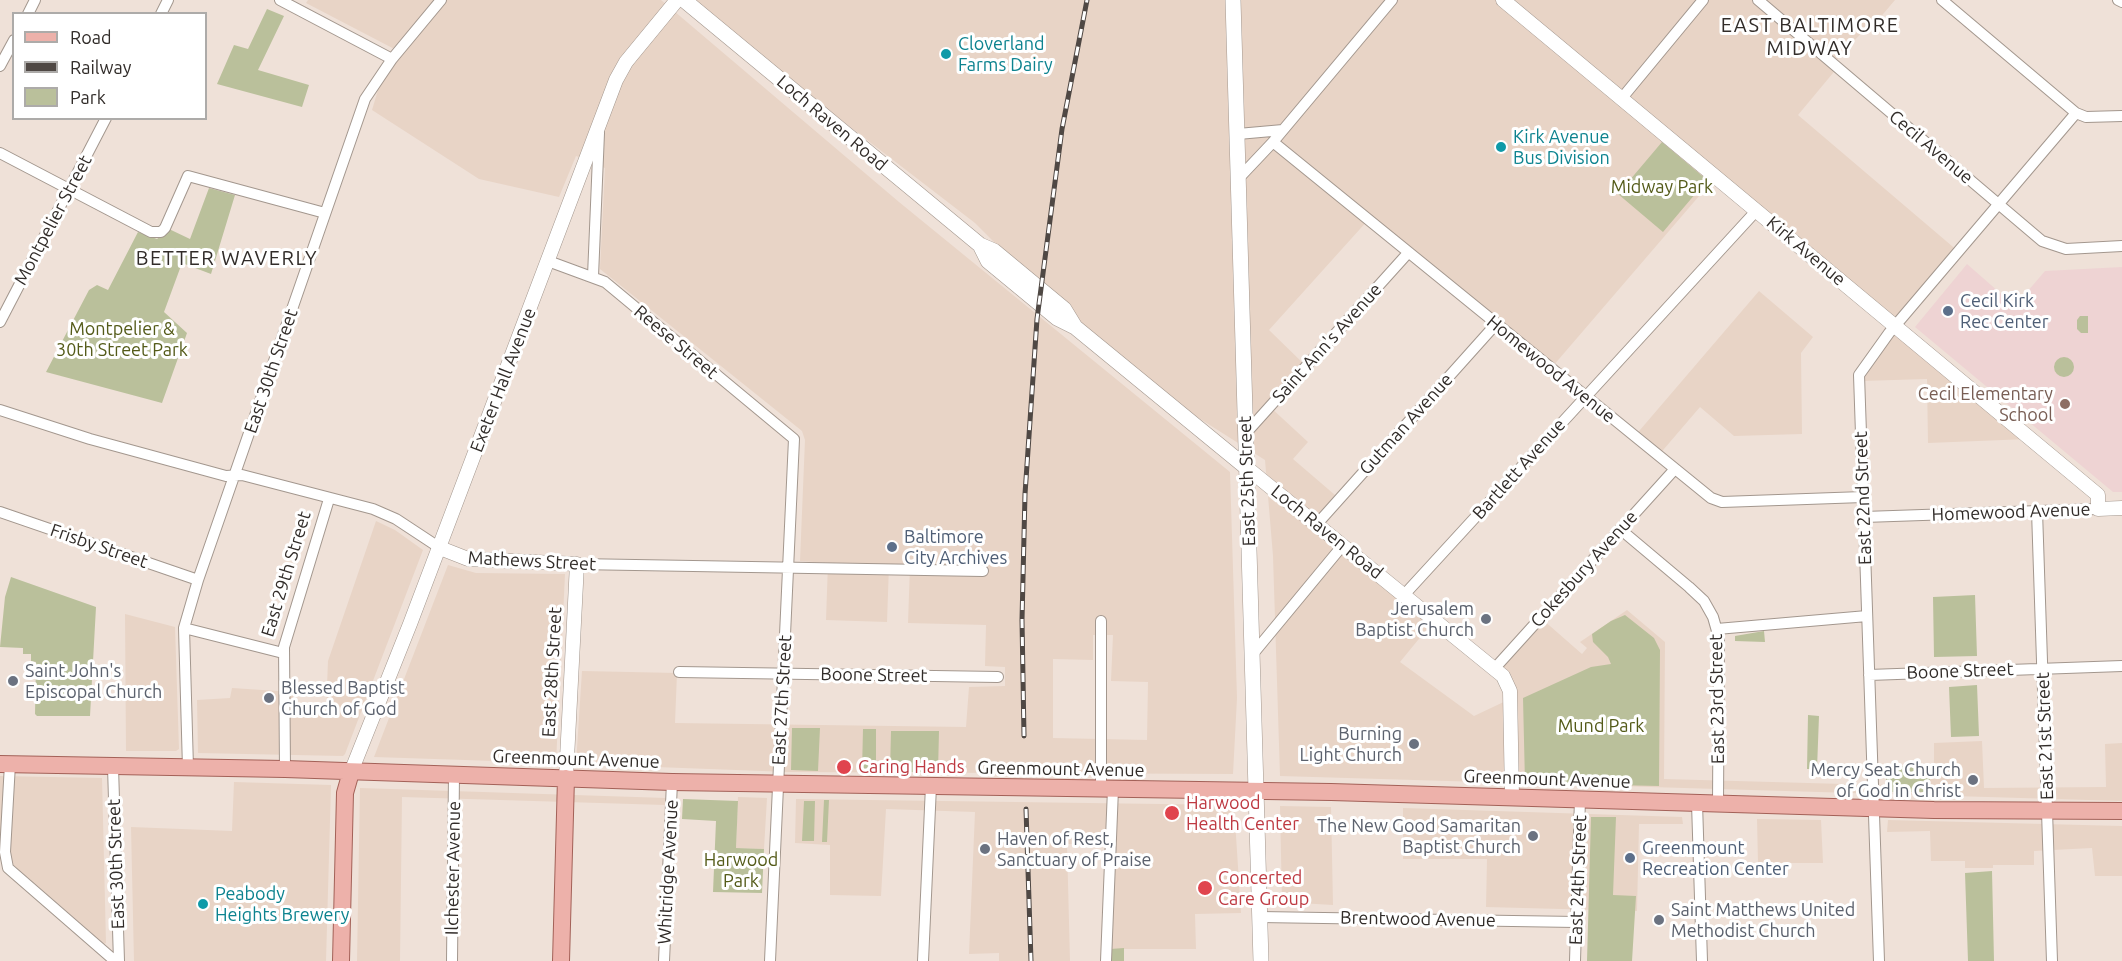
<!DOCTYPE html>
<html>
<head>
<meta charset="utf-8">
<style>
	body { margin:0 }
	#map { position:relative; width:2122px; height:961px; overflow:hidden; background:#efe1d8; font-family:Ubuntu,sans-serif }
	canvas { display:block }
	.legend { position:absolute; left:12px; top:12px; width:195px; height:108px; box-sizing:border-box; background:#fff; border:2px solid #adaba9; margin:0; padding:8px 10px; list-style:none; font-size:18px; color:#312c29 }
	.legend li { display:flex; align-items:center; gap:12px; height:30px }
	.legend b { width:30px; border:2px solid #adaba9 }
</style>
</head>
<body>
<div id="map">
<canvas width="2122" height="961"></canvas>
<ul class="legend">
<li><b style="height:8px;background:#edb1aa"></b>Road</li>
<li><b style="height:8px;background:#4f4844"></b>Railway</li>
<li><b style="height:16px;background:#bac09b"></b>Park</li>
</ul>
</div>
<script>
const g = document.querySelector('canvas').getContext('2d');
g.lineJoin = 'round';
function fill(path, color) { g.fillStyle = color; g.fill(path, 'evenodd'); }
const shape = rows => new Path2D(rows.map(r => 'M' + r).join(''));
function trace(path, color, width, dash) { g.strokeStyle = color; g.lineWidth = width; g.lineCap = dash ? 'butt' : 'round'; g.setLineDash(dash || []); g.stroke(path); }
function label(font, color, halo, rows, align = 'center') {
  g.font = font + ' Ubuntu,sans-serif'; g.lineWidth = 6; g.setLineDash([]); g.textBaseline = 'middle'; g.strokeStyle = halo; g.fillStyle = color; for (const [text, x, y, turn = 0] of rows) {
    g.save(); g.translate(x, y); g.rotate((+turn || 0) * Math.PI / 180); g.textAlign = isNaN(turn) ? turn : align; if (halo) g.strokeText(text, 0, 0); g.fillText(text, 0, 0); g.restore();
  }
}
fill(shape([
	[308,0,661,0,899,202,1230,472,1237,698,1233,774,789,772,576,764,582,671,677,673,675,723,966,727,969,687,1005,686,1005,667,985,666,986,625,908,623,910,566,889,565,887,622,826,620,828,563,800,561,805,440,802,431,600,269,605,168,576,156,559,197,479,179,372,110,378,90,402,53,306,3],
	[1093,635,1113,635,1111,681,1148,682,1147,740,1053,738,1053,659,1093,660],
	[685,0,1895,0,1878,20,1875,18,1834,63,1838,67,1798,115,1959,252,1899,326,2028,439,1928,443,1927,379,1861,381,1897,327,1718,174,1553,366,1369,219,1269,330,1307,367,1269,406,1308,442,1293,459,1342,501,1321,524,1436,618,1400,662,1474,716,1510,699,1498,669,1542,619,1582,654,1587,648,1580,642,1627,610,1665,642,1664,779,1880,785,1934,770,1934,743,1982,741,1984,788,2106,787,2105,744,2122,743,2122,801,1280,776,1273,556,1265,460,1156,391,1081,329,975,223],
	[1759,291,1813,337,1801,353,1802,434,1734,436,1700,407,1658,456,1634,437],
	[376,521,395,530,423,550,345,754,343,756,198,753,197,700,230,698,232,688,293,692,294,710,326,711,328,661],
	[448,565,476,573,565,574,556,763,374,757],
	[125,614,175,627,179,749,176,751,126,751],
	[0,776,102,778,106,943,104,944,10,862,11,853,0,852],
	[234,782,331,785,326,961,134,961,131,827,232,831],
	[360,788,666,798,665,805,402,797,400,961,357,961],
	[738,797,767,798,764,849,736,848],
	[796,799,1234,805,1241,913,1195,914,1196,949,1110,949,1114,846,1067,844,1070,961,999,961,999,953,969,954,975,812,886,809,881,896,830,895,830,845,795,843],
	[1280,806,1331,807,1333,905,1282,902],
	[1403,808,1682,817,1683,824,1639,824,1637,911,1486,907,1487,859,1403,859],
	[1757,819,1821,820,1823,863,1758,863],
	[1888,820,2122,826,2122,876,2095,876,2092,848,2034,851,2034,865,1993,865,1993,868,1965,868,1965,861,1931,861,1930,831,1887,832]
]), '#e8d4c6');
fill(shape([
	[1967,264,2015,306,2045,271,2122,267,2122,492,2113,492,1915,327]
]), '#eed3d3');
fill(shape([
	[267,9,284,16,258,70,309,85,302,107,217,84,234,45,248,49],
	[1662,142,1707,180,1663,232,1618,194],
	[209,188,235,195,211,274,182,263,164,312,187,333,162,403,46,372,89,290,97,285,108,290,138,232,157,239,169,229,190,239],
	[2080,316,2088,316,2088,333,2081,333,2077,329,2077,320],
	'2054 367a10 10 0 1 1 20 0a10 10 0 1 1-20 0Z',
	[11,577,96,607,90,716,37,716,35,714,36,662,31,661,31,654,23,654,23,648,0,647,5,597],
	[1975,595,1977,656,1934,657,1933,597],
	[1625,615,1654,638,1660,650,1659,786,1525,783,1523,698,1591,667,1611,664,1608,657,1593,642,1592,634,1611,621],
	[1764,631,1765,642,1735,641,1735,636],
	[1977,685,1979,736,1951,737,1949,687],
	[1808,715,1819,716,1817,769,1807,769],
	[792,728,820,728,818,771,791,770],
	[863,729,876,729,876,771,862,771],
	[891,731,939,731,938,772,890,772],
	[1886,766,1930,766,1930,792,1886,792],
	[683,799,738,801,736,848,764,849,762,893,713,892,716,821,682,819],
	[824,800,829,800,827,842,822,842],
	[804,801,815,801,814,841,802,841],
	[1591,817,1616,817,1613,895,1636,896,1632,961,1587,961],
	[1992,871,1994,961,1968,961,1965,873],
	[1124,948,1124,961,1110,961,1110,949]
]), '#bac09b');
const minor = shape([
	[280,0,392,59],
	[1758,0,2042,241,2066,249,2122,246],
	[1942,0,2076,113,2086,117,2122,116],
	[2118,0,2122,2],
	[28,14,35,0],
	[161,14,168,0],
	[0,66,14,40],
	[1622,98,1703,0],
	[1238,134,1283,130],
	[1273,142,1711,498,1722,502,1863,497],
	[0,153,151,232,161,232,165,228,188,176,325,213],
	[1239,178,1273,142,1392,0],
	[548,261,605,282,794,439,770,961],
	[593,276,599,133],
	[0,322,106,118],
	[0,410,90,439,226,476,242,475,373,509,396,519,440,548],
	[1246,433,1408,253],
	[2037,511,2052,961],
	[0,512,198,580],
	[1864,517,2098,509],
	[1317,524,1496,324],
	[1620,529,1689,587,1704,601,1713,617,1719,638,1718,803],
	[577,564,983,571],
	[1404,595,1757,210],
	[184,628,283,653],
	[1717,629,1867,616],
	[1252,655,1343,545],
	[1495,668,1674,470],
	[679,672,998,677],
	[1869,675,2122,666],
	[10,764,5,852,8,868,115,961],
	[113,767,119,961],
	[188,768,184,628,198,580,365,99,392,59,441,0],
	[285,769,284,647,329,499],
	[1101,789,1101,621],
	[1697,803,1702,961],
	[1260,917,1576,922],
	[452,961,454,775],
	[664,961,672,782],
	[923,961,931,786],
	[1106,961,1113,789],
	[1575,961,1580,799],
	[1879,961,1859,375,1889,333,2076,113]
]);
const tertiary = shape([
	[1503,0,2098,495,2098,509,2122,508],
	[1247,468,1503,676,1510,691,1512,796],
	[440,548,468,559,577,564,566,778],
	[351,772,410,624,616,80,626,62,677,0]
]);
const secondary = shape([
	[684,0,980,245,994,251,1064,309,1075,327],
	[1233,0,1261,961],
	[980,245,988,261,1057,318,1075,327,1247,468]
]);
const primary = shape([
	[0,764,285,769,672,782,1331,792,1934,810,2122,811],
	[341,961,345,793,351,772],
	[561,961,566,778]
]);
trace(minor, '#a3978e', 12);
trace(tertiary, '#a3978e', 15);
trace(secondary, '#a3978e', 16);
trace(primary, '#a36158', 18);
trace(minor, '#fff', 10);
trace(tertiary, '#fff', 14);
trace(secondary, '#fff', 15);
trace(primary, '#edb1aa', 16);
const rail = shape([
	[1024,736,1022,620,1025,494,1037,319,1062,129,1087,0],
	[1026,809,1031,961]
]);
trace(rail, '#4f4844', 5);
trace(rail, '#fff', 3, [9]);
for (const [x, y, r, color] of [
	[946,54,6,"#0f9aa8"],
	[1501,147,6,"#0f9aa8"],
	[1948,311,6,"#5c6f8a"],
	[2065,404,6,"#8d6e63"],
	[892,547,6,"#5c6f8a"],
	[1486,619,6,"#6b7280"],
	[13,681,6,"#6b7280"],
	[269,698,6,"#6b7280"],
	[1414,744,6,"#6b7280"],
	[844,767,8,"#e0444e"],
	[1973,780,6,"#6b7280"],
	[1172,813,8,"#e0444e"],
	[1533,836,6,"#6b7280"],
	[985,849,6,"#6b7280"],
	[1630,858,6,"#5c6f8a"],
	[1205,888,8,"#e0444e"],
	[203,904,6,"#0f9aa8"],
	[1659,920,6,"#6b7280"]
]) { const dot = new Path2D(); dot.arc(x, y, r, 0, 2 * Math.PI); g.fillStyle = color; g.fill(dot); trace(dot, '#fff', 2); }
label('18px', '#0d838f', '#fff', [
	["Cloverland",958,44],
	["Farms Dairy",958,65],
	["Kirk Avenue",1513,137],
	["Bus Division",1513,158],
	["Peabody",215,894],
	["Heights Brewery",215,915]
], 'left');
label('18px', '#312c29', '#fff', [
	["Loch Raven Road",832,123,40],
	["Cecil Avenue",1931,147,40],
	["Montpelier Street",53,220,-62],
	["Kirk Avenue",1806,251,40],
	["Reese Street",676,342,40],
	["Saint Ann's Avenue",1327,343,-48],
	["Homewood Avenue",1551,369,39],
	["East 30th Street",271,371,-71],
	["Exeter Hall Avenue",503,380,-69],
	["Gutman Avenue",1406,424,-48],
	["Bartlett Avenue",1519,469,-48],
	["East 25th Street",1247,481,-92],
	["East 22nd Street",1863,498,-92],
	["Homewood Avenue",2011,512,-2],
	["Loch Raven Road",1327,532,39],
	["Frisby Street",99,546,19],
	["Mathews Street",532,561,3],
	["Cokesbury Avenue",1584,569,-48],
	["East 29th Street",286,574,-73],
	["Boone Street",1960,671,-2],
	["East 28th Street",552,672,-87],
	["Boone Street",874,675,1],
	["East 23rd Street",1717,699,-91],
	["East 27th Street",782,700,-87],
	["East 21st Street",2045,736,-92],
	["Greenmount Avenue",576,759,2],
	["Greenmount Avenue",1061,769,1],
	["Greenmount Avenue",1547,779,2],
	["East 30th Street",116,864,-92],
	["Ilchester Avenue",453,868,-89],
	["Whitridge Avenue",668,872,-87],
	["East 24th Street",1578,880,-88],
	["Brentwood Avenue",1418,919,1]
]);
label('18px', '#545b19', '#fff', [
	["Midway Park",1662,187],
	["Montpelier &",122,329],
	["30th Street Park",122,350],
	["Mund Park",1601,726],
	["Harwood",741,860],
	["Park",741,881]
]);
label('18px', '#4e5e75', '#fff', [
	["Cecil Kirk",1960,301],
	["Rec Center",1960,322],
	["Baltimore",904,537],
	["City Archives",904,558],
	["Greenmount",1642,848],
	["Recreation Center",1642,869]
], 'left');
label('18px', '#785e54', '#fff', [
	["Cecil Elementary",2053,394],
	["School",2053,415]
], 'right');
label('18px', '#5b616d', '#fff', [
	["Jerusalem",1474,609],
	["Baptist Church",1474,630],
	["Saint John's",25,671,"left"],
	["Episcopal Church",25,692,"left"],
	["Blessed Baptist",281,688,"left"],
	["Church of God",281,709,"left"],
	["Burning",1402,734],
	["Light Church",1402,755],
	["Mercy Seat Church",1961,770],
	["of God in Christ",1961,791],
	["The New Good Samaritan",1521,826],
	["Baptist Church",1521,847],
	["Haven of Rest,",997,839,"left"],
	["Sanctuary of Praise",997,860,"left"],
	["Saint Matthews United",1671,910,"left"],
	["Methodist Church",1671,931,"left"]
], 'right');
label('18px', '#be3a42', '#fff', [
	["Caring Hands",858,767],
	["Harwood",1186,803],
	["Health Center",1186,824],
	["Concerted",1218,878],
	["Care Group",1218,899]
], 'left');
g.letterSpacing = '1.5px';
label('20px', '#312c29', '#fff', [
	["EAST BALTIMORE",1810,25],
	["MIDWAY",1810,48],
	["BETTER WAVERLY",227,258]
]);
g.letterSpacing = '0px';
</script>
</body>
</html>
